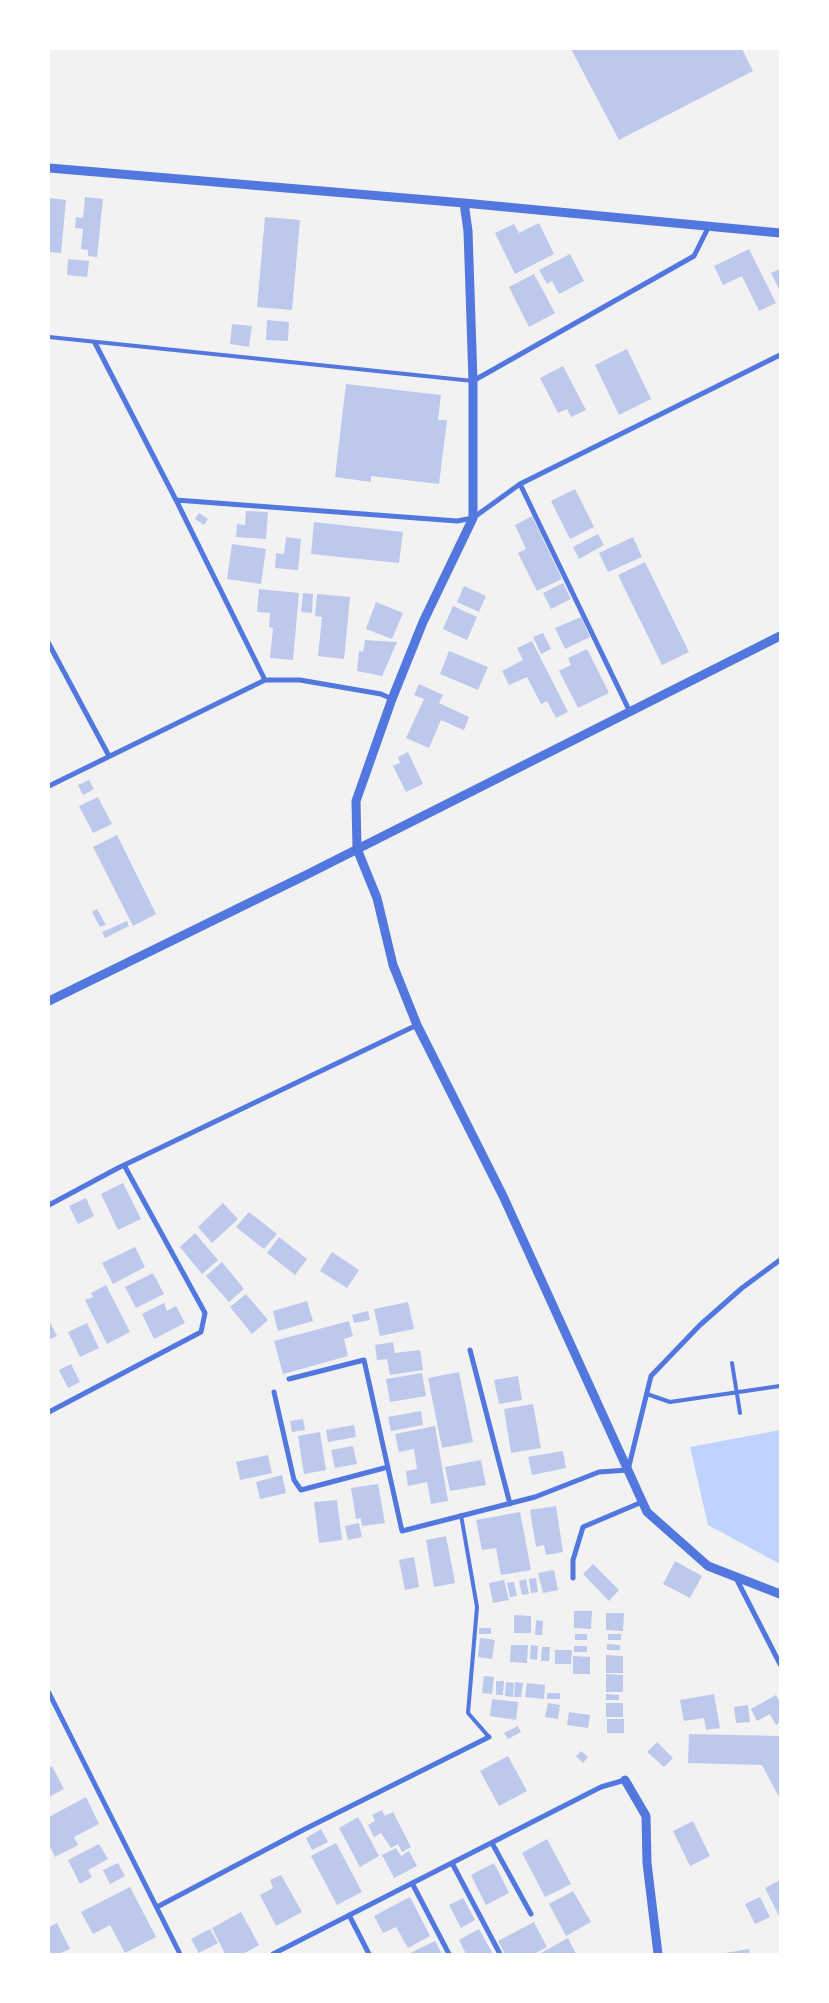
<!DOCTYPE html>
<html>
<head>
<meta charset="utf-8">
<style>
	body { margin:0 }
	#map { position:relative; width:829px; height:2003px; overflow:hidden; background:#f2f2f2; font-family:"Nunito Sans",sans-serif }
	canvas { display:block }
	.frame { position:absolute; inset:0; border:50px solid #fff; pointer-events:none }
</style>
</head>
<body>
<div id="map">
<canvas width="829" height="2003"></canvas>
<div class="frame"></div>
</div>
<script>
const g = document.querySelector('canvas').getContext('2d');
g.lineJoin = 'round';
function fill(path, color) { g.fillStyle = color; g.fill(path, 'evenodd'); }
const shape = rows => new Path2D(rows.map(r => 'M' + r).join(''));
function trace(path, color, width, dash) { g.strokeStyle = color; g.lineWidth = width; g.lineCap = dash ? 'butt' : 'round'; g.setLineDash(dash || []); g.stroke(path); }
fill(shape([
	[780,1430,780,1564,708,1525,690,1447]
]), '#bfd3fe');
fill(shape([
	[571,49,742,49,753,71,619,140],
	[85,197,103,199,97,257,88,256,88,250,81,249,83,229,75,228,76,217,83,218],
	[49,198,66,200,61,253,49,252],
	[265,217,300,220,292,310,257,307],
	[539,223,554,254,515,274,495,233,514,224,519,233],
	[749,249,776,303,759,311,742,276,723,285,714,266],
	[570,254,584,281,559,294,552,281,547,284,539,270],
	[68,259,89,261,87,277,67,275],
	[780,269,780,291,771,273],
	[534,274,555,313,529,327,509,287],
	[267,320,289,322,288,341,266,340],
	[232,324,252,326,249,347,230,344],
	[627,349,651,399,619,415,595,365],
	[563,366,586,410,571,417,567,409,558,413,540,378],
	[346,384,441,395,438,420,447,420,439,484,371,476,371,482,335,477],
	[575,489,594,527,570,539,551,501],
	[246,511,268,512,266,539,236,537,237,524,245,525],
	[199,513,208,519,204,525,195,519],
	[532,516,562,579,537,591,518,553,526,549,515,525],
	[314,522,403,532,399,563,311,554],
	[598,534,604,545,579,559,573,547],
	[286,537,301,539,298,570,275,568,276,553,284,554],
	[633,537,642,557,608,572,599,553],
	[232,544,266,549,261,584,227,579],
	[645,562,689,652,662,665,618,575],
	[563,583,571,599,551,609,543,593],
	[464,586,486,596,479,612,457,602],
	[259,589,299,593,293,660,270,658,273,628,269,627,270,613,257,612],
	[303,593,313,594,312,613,301,612],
	[317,594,350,597,344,659,318,656,322,617,315,616],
	[376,602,403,613,392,639,366,629],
	[453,606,477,617,467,640,443,629],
	[581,617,590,637,565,649,555,628],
	[543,633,551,649,541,654,533,637],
	[365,640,397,642,382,676,357,671,359,651,363,652],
	[532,641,568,712,556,718,547,701,541,704,527,677,509,685,502,671,523,660,517,648],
	[587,649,609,693,578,708,559,671,571,665,568,658],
	[449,651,488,667,478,690,440,674],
	[419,684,443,695,439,703,469,717,464,730,441,720,429,748,406,738,424,699,414,695],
	[408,752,423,784,406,792,393,766,400,763,398,757],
	[89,780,94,789,83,795,78,785],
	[98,797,112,824,93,833,79,806],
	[117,835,156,914,133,926,93,847],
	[97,909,106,925,100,927,92,912],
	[127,921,129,926,105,938,102,932],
	[123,1183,141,1219,118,1230,101,1194],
	[86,1198,94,1216,78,1224,69,1206],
	[223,1203,238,1219,212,1243,198,1227],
	[249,1212,277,1234,264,1249,236,1227],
	[195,1233,218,1260,202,1274,180,1247],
	[279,1237,307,1259,295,1275,267,1253],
	[135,1247,145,1267,113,1284,102,1263],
	[332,1252,359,1270,347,1288,320,1271],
	[222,1262,244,1289,229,1302,206,1276],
	[153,1273,164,1294,136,1308,125,1287],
	[106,1285,130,1332,107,1344,85,1300,93,1297,91,1293],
	[246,1294,268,1320,252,1334,230,1307],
	[307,1301,313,1321,278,1331,273,1311],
	[408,1302,414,1329,380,1336,374,1309],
	[164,1303,167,1311,176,1306,185,1323,154,1339,142,1314],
	[368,1311,370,1320,354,1323,352,1315],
	[49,1320,57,1336,49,1340],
	[349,1321,353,1336,344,1339,348,1356,283,1374,274,1341],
	[87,1323,99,1348,80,1357,68,1332],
	[393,1342,395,1353,420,1350,423,1370,390,1375,387,1359,377,1360,375,1345],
	[71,1364,80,1382,68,1388,59,1370],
	[459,1372,473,1442,442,1448,428,1378],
	[422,1373,426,1396,390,1402,386,1379],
	[518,1376,522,1400,499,1404,494,1380],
	[533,1404,541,1448,511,1453,504,1409],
	[421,1411,423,1425,391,1431,388,1417],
	[303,1419,305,1430,292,1432,290,1421],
	[354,1425,356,1437,328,1442,326,1430],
	[435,1426,448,1501,431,1504,427,1482,408,1486,406,1471,417,1469,414,1449,399,1452,395,1434],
	[320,1432,326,1470,304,1474,298,1436],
	[353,1446,357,1464,335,1468,331,1450],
	[563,1451,566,1468,532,1475,528,1457],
	[268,1455,272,1473,240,1480,236,1462],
	[481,1460,486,1485,450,1491,445,1467],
	[282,1475,286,1493,260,1499,256,1482],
	[378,1484,385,1523,362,1526,361,1518,356,1519,351,1488],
	[337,1500,342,1540,319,1543,314,1502],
	[556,1506,563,1552,546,1555,544,1545,536,1547,530,1510],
	[520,1512,531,1570,501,1575,496,1548,482,1550,476,1520],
	[359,1523,362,1537,348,1540,345,1526],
	[446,1536,455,1583,434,1587,426,1540],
	[414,1557,419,1587,405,1590,399,1560],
	[675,1561,702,1576,690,1598,663,1584],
	[593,1564,619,1590,609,1601,583,1574],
	[554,1570,558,1590,543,1593,538,1573],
	[536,1578,538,1592,531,1593,529,1579],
	[526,1579,529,1594,522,1595,519,1581],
	[504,1580,509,1600,493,1603,489,1583],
	[514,1582,517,1596,510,1597,507,1583],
	[574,1611,592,1611,591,1629,574,1628],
	[606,1613,624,1613,623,1631,606,1630],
	[514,1615,531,1616,531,1633,514,1633],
	[536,1620,543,1621,542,1635,535,1635],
	[479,1628,491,1628,491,1634,479,1634],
	[575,1634,587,1634,587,1640,575,1640],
	[608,1634,621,1634,621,1640,608,1640],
	[480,1638,495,1640,492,1659,478,1657],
	[607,1644,620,1645,620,1650,607,1650],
	[511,1645,528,1645,527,1663,510,1662],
	[531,1645,538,1646,537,1660,530,1659],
	[574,1646,587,1646,587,1652,574,1652],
	[542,1647,550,1647,549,1661,541,1661],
	[555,1650,572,1650,571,1664,555,1664],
	[606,1655,623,1656,623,1673,606,1673],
	[573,1656,590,1657,590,1674,573,1674],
	[606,1674,623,1675,623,1692,606,1692],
	[484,1676,494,1677,492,1694,482,1693],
	[496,1681,504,1681,503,1695,496,1695],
	[506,1682,514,1683,513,1697,505,1696],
	[515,1682,523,1683,521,1697,514,1697],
	[527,1683,545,1685,544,1699,525,1697],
	[547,1693,560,1693,560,1699,547,1699],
	[606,1694,619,1695,619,1700,606,1700],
	[714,1694,720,1728,706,1730,704,1718,684,1721,680,1700],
	[776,1695,780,1703,780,1722,776,1725,770,1714,757,1721,751,1709],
	[492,1699,518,1702,516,1720,490,1716],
	[548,1703,560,1705,558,1719,545,1717],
	[606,1703,623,1703,623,1717,606,1717],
	[748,1705,750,1722,736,1723,734,1707],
	[569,1712,590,1715,588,1728,567,1725],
	[607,1719,624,1719,624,1733,607,1733],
	[518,1726,521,1732,508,1739,504,1733],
	[689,1734,780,1736,780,1799,762,1765,688,1763],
	[657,1742,673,1758,664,1767,647,1752],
	[581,1751,588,1757,583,1763,576,1756],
	[508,1756,527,1791,499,1806,480,1771],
	[52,1766,64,1789,49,1797,49,1768],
	[86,1797,99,1824,74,1837,78,1845,55,1857,49,1844,49,1817],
	[382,1810,385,1816,393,1812,411,1847,402,1852,398,1844,391,1848,381,1833,374,1837,368,1825,375,1821,372,1815],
	[358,1817,379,1856,360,1867,339,1828],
	[693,1821,710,1856,690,1866,673,1831],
	[321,1829,328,1842,312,1850,306,1838],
	[547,1839,571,1884,545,1897,522,1853],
	[336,1843,362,1892,337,1905,311,1856],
	[99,1844,108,1859,88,1870,92,1877,80,1884,68,1860],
	[396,1848,401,1856,409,1851,417,1866,394,1878,382,1855],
	[118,1863,125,1876,110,1884,103,1870],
	[494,1863,509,1893,486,1905,471,1875],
	[281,1875,302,1912,276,1926,260,1895,273,1888,270,1880],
	[780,1880,780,1918,765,1888],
	[130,1887,156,1937,125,1953,110,1925,93,1934,81,1912],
	[573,1891,591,1922,566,1936,549,1904],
	[410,1897,430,1936,408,1948,396,1927,383,1933,374,1916],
	[760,1897,770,1917,755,1924,745,1904],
	[463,1898,475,1920,461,1928,449,1905],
	[241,1912,259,1945,243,1954,225,1954,212,1928],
	[534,1922,547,1947,534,1954,505,1954,498,1941],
	[57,1923,70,1949,59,1954,49,1954,49,1927],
	[210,1929,218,1943,199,1953,191,1939],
	[479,1929,493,1954,466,1954,459,1940],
	[568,1938,576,1954,542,1954,541,1953],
	[435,1941,442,1954,408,1954],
	[749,1949,750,1954,725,1954,725,1953]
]), '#bdc9ec');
trace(shape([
	[49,337,473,381],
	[732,1363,740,1413],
	[647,1394,670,1402,780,1386],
	[461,1515,477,1607,468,1713,489,1737]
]), '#5277de', 4);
trace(shape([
	[95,343,176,500,265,680],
	[473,381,694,256,709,226],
	[520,484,630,712],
	[176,500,457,521,473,518,520,484,780,355],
	[49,644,109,756],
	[49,786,265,680,300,680,381,694,392,699],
	[49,1205,118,1168,417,1025],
	[470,1350,510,1504],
	[289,1379,364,1360,402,1531,535,1497,599,1472,628,1470,651,1376,700,1325,742,1288,780,1260],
	[274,1392,294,1480,301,1490,388,1467],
	[49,1412,201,1332,205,1313,124,1165],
	[573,1578,573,1560,583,1527,642,1502],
	[736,1578,780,1664],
	[49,1693,180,1954],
	[492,1843,531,1914],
	[452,1863,500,1954],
	[412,1883,449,1954],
	[157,1907,303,1830,489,1737],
	[349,1915,369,1954],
	[273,1954,601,1787,625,1780]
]), '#5277de', 5);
trace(shape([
	[49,168,464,203,780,233],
	[464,203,468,231,473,381,473,518,423,622,392,699,356,801,357,849,377,898,393,965,417,1025,503,1196,647,1512,708,1566,780,1594],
	[49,1001,304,876,780,636],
	[625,1780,646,1816,647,1863,658,1954]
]), '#5277de', 9);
</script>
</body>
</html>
